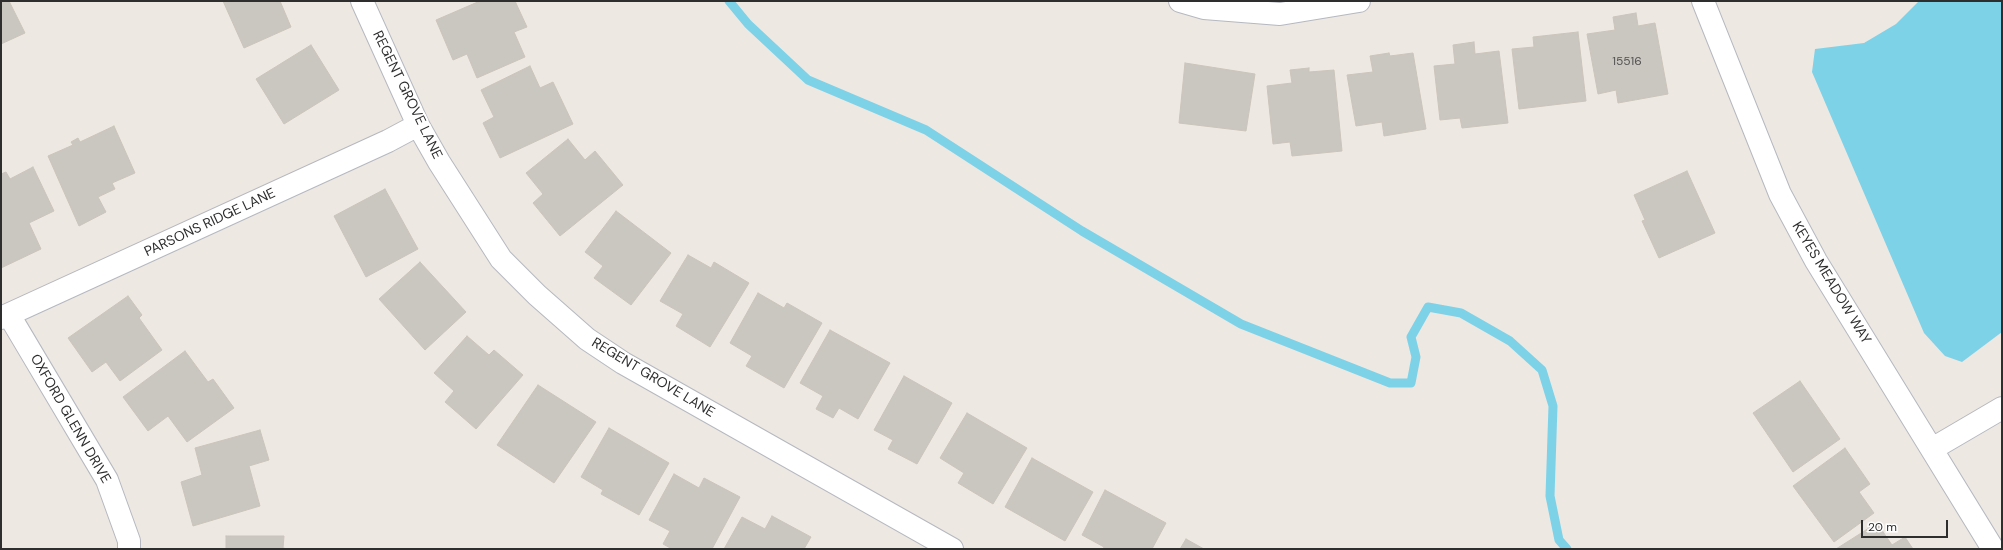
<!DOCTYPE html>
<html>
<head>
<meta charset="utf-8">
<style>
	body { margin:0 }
	#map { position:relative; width:2003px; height:550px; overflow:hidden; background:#eee8e2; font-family:"DM Sans",sans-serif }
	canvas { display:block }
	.frame { position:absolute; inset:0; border:2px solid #2e2e2e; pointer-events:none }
	.scale { position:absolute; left:1861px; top:520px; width:87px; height:18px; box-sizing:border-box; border:2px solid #2e2e2e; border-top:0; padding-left:5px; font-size:12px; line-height:14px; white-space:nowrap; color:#2e2e2e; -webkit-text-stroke:3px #fff; paint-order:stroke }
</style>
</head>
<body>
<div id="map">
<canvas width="2003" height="550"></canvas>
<div class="frame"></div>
<div class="scale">20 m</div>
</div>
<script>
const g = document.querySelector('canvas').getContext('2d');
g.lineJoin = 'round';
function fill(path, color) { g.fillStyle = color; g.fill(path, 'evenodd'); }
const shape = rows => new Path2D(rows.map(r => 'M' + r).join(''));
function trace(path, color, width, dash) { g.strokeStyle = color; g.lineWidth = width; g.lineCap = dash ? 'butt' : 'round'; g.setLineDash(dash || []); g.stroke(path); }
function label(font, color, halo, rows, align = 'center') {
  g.font = font + ' "DM Sans",sans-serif'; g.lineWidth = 4; g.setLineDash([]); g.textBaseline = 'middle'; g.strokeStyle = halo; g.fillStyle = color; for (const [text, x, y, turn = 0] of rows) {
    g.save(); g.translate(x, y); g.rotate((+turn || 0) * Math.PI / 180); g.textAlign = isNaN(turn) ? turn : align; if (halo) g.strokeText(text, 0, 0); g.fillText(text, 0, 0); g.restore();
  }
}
fill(shape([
	[1919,1,2002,1,2002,332,1962,362,1945,356,1924,333,1812,72,1815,49,1864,43,1896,24]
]), '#7dd2e8');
trace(shape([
	[729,1,748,24,808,80,926,130,1082,231,1241,324,1390,383,1411,383,1416,357,1411,337,1428,307,1461,313,1510,341,1542,370,1553,406,1550,496,1559,540,1567,549]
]), '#7dd2e8', 9);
const building = shape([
	[1,1,9,1,25,33,1,44,1,1],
	[223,1,280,1,291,27,244,48,223,1],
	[480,1,515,1,527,27,514,32,525,57,477,78,467,54,453,60,436,20,480,1],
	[1636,13,1638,26,1655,23,1668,94,1618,103,1616,90,1598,94,1587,34,1615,30,1613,17,1636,13],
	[1578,32,1586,101,1519,109,1512,49,1534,47,1533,37,1578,32],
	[1474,42,1475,54,1499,51,1508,123,1462,128,1460,118,1440,120,1434,66,1455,64,1453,45,1474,42],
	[311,45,339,90,284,124,256,79,311,45],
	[1389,53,1390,56,1413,53,1426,129,1384,136,1382,122,1356,126,1347,75,1373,72,1370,56,1389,53],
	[1185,63,1255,74,1246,131,1179,123,1185,63],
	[530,66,540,88,553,82,573,124,500,158,483,123,494,117,481,90,530,66],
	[1309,68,1309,72,1334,70,1342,151,1292,156,1290,142,1273,144,1267,86,1292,83,1290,70,1309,68],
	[114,126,135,173,112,183,115,189,98,197,106,212,79,226,48,156,73,145,71,142,78,138,80,142,114,126],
	[568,139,585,160,595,151,623,185,560,236,533,203,543,194,526,173,568,139],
	[33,167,54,211,29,223,41,249,1,268,1,174,6,172,10,179,33,167],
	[1687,171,1715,233,1659,258,1642,221,1645,220,1634,195,1687,171],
	[385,189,418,249,366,277,334,216,385,189],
	[616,211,671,253,631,305,594,278,603,266,585,252,616,211],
	[688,255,711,268,714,262,749,283,710,347,676,326,683,314,660,301,688,255],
	[420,262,466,312,425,350,379,299,420,262],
	[758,293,784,308,787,303,822,323,784,388,746,366,752,356,730,343,758,293],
	[128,296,142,315,139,318,162,350,120,381,106,362,92,372,68,338,128,296],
	[830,330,890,363,858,419,839,408,833,418,816,409,823,396,800,383,830,330],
	[467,336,489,355,494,350,523,375,476,429,445,402,454,391,434,373,467,336],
	[185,351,208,382,213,379,234,408,187,442,168,416,148,431,123,397,185,351],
	[904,376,952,403,917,464,888,449,893,440,874,430,904,376],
	[1800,381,1840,439,1793,472,1753,413,1800,381],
	[538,385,596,422,554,483,497,445,538,385],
	[967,413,1027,448,993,504,958,483,964,473,940,458,967,413],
	[609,428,669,463,639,515,601,494,603,490,581,477,609,428],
	[260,430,269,460,249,466,260,506,193,526,181,482,202,475,195,448,260,430],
	[1845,448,1870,484,1859,492,1874,513,1834,542,1793,486,1845,448],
	[1032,458,1093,492,1065,541,1005,507,1032,458],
	[674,474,699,488,704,478,740,497,712,549,672,549,663,544,670,531,649,520,674,474],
	[1105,490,1166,523,1152,549,1103,549,1104,547,1082,535,1105,490],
	[772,516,811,537,804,549,724,549,742,517,765,529,772,516],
	[1877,523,1892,545,1905,537,1913,549,1836,549,1877,523],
	[226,536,284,536,283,548,288,549,226,549,226,536],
	[1186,539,1204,549,1180,549,1186,539]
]);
fill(building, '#cac6c0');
trace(building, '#cac4bb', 1);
const minor = shape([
	[362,1,418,125,439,162,501,259,537,295,587,339,623,363,952,549],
	[1180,1,1204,8,1280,14,1359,1],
	[1703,1,1780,194,1816,261,1993,549],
	[9,315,107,480,129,541,129,549],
	[1,318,388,141,418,125],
	[1932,449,2002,408]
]);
trace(minor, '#b5b8c0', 24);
trace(minor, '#fff', 22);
label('12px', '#555452', null, [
	["15516",1627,62]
]);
label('14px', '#2e2e2e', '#fff', [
	["REGENT GROVE LANE",407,95,64],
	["PARSONS RIDGE LANE",210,223,-25],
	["KEYES MEADOW WAY",1831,283,59],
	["REGENT GROVE LANE",653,378,31],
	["OXFORD GLENN DRIVE",70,419,60]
]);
</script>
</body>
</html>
